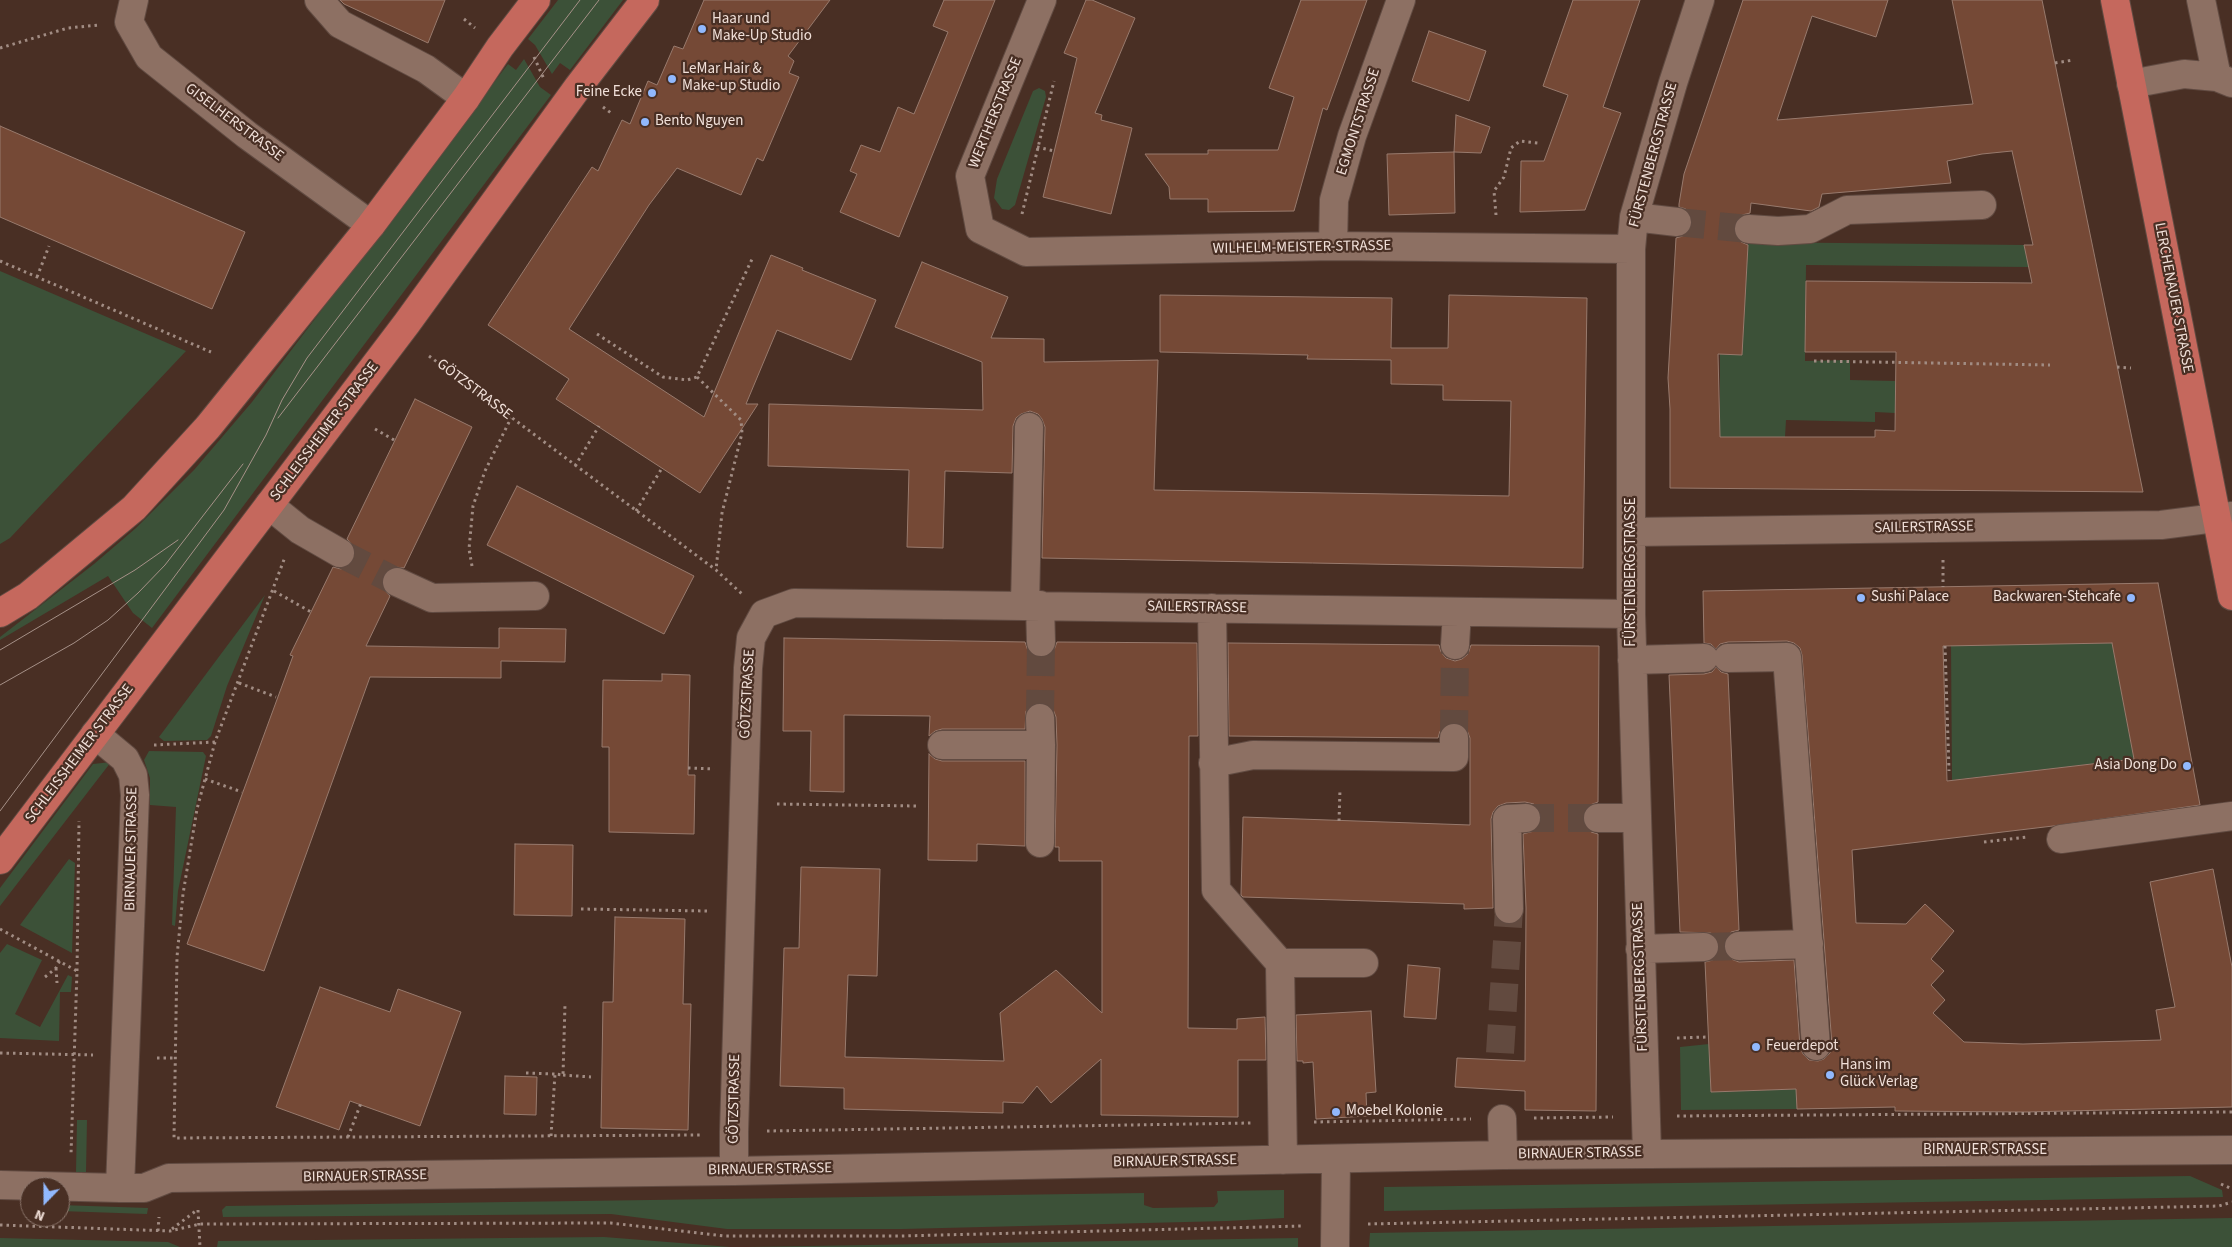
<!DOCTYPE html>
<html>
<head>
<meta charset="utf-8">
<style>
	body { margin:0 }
	#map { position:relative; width:2232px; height:1247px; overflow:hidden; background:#492f24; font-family:"Source Sans 3",sans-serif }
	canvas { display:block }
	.north { position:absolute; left:20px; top:1177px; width:50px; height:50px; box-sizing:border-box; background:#492f24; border:1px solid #8c766c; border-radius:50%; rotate:202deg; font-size:14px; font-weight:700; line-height:20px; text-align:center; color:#f1e0d9 }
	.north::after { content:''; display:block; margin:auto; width:18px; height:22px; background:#91b8fd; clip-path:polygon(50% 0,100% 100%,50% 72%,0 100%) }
</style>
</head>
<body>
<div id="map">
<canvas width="2232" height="1247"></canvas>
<div class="north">N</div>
</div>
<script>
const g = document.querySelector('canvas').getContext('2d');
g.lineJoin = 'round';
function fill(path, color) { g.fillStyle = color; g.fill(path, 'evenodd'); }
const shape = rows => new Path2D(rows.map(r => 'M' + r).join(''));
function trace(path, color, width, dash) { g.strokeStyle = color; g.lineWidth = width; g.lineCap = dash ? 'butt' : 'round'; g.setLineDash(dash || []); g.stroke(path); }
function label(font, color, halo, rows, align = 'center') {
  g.font = font + ' "Source Sans 3",sans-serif'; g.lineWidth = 4.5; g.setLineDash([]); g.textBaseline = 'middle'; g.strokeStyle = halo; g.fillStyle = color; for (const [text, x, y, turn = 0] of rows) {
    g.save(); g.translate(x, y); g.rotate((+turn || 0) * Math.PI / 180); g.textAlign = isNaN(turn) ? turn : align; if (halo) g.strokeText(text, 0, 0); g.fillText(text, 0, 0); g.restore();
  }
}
fill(shape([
	[558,0,623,0,570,70,560,63,552,74,535,45,528,39],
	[524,59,540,87,551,95,152,628,133,613,108,576,0,640,0,637,94,564,136,528,194,470,252,402,508,64,516,70],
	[1039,88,1045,91,1046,97,1015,205,1009,210,1002,209,994,198,997,179,1033,91],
	[1748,242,2024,245,2029,267,1806,265,1805,361,1850,360,1850,380,1895,381,1895,413,1875,412,1875,422,1786,420,1785,437,1720,437,1720,354,1742,355],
	[0,271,186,351,10,538,0,544],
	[265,595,227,686,211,736,207,740,164,741,159,737],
	[2112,643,2134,759,1952,780,1951,645],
	[149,751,203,752,206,756,178,891,175,926,172,925,176,807,150,805,150,778,144,760],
	[111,762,0,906,0,888,93,764],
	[69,859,75,863,72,953,20,925],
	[7,944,42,960,15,1014,40,1027,68,975,72,977,71,992,60,992,59,1041,0,1038,0,953],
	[1709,1044,1711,1092,1796,1089,1797,1109,1681,1110,1680,1047],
	[77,1120,87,1120,86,1172,76,1172],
	[2190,1176,2222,1190,2223,1197,1384,1211,1384,1187],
	[1284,1190,1284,1218,1227,1221,902,1229,727,1229,611,1214,223,1217,222,1210,226,1206,1144,1193,1144,1205,1153,1208,1214,1207,1218,1202,1217,1191],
	[60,1205,148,1208,147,1214,60,1211],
	[2232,1218,2232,1247,1369,1247,1370,1233],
	[604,1237,731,1247,217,1247,218,1241],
	[0,1238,168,1242,180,1247,0,1247],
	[1298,1238,1298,1247,745,1247]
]), '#3c5138');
const building = shape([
	[340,0,445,0,428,43,344,4,340,0],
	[704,0,830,0,788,56,794,61,789,73,799,77,763,161,757,158,741,195,677,168,649,205,569,329,704,417,771,255,803,268,802,270,876,300,851,360,777,330,746,404,758,404,700,493,556,399,569,379,488,325,592,167,598,171,622,120,630,124,648,81,657,85,674,46,683,49,704,0],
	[944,0,995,0,899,237,840,212,857,174,850,171,861,145,880,152,898,107,914,114,948,32,933,26,944,0],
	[1086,0,1092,0,1135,18,1095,113,1102,115,1101,120,1132,128,1111,214,1043,197,1077,58,1064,53,1086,0],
	[1301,0,1367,0,1327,110,1323,108,1294,211,1208,212,1208,199,1170,199,1169,187,1145,154,1208,154,1208,150,1278,150,1294,97,1269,88,1301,0],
	[1573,0,1640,0,1603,107,1621,113,1585,210,1520,212,1521,161,1544,161,1568,95,1543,86,1573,0],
	[1743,0,1888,0,1876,37,1812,16,1777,120,1973,104,1952,0,2042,0,2143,492,1670,488,1670,409,1668,378,1676,238,1683,236,1689,232,1693,223,1691,215,1686,209,1679,207,1679,204,1684,174,1743,0],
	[2012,151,2033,245,2024,245,2032,283,1806,281,1805,352,1896,352,1895,431,1875,430,1875,437,1720,437,1718,354,1742,355,1748,245,1741,242,1735,236,1734,227,1736,220,1742,215,1750,213,1751,203,1811,211,1819,207,1822,194,1951,183,1947,161,1982,154,2012,151],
	[1429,31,1486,51,1469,101,1412,81,1429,31],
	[1456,115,1490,127,1481,153,1454,152,1456,115],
	[0,126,245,232,212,309,0,217,0,126],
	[1454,152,1455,213,1389,215,1387,154,1454,152],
	[922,262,1008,297,991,338,1044,339,1044,362,1158,360,1154,490,1509,496,1511,401,1443,400,1443,385,1391,384,1391,360,1307,359,1308,355,1160,352,1160,295,1392,298,1391,348,1448,348,1449,295,1587,298,1583,568,1042,558,1045,427,1042,419,1038,414,1030,411,1021,414,1016,418,1013,426,1012,473,945,471,943,548,907,547,909,470,768,466,769,404,983,410,982,362,895,327,922,262],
	[415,399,472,427,404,568,395,567,388,569,383,575,382,584,385,591,390,596,366,646,499,648,499,628,566,629,565,662,501,661,501,678,370,677,264,971,187,944,293,656,290,655,333,567,341,569,347,567,354,560,356,552,354,546,347,539,415,399],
	[517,486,694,576,664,634,487,545,517,486],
	[2158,583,2200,805,2053,826,1852,850,1856,923,1906,924,1925,904,1954,931,1931,959,1944,971,1931,985,1945,1000,1933,1013,1964,1042,2023,1044,2161,1040,2156,1010,2175,1007,2150,882,2213,869,2232,967,2232,1107,2025,1112,1895,1111,1895,1107,1797,1109,1796,1089,1711,1092,1705,962,1713,960,1717,955,1720,946,1717,938,1711,933,1680,932,1669,675,1704,674,1712,672,1716,667,1721,672,1728,674,1739,930,1731,932,1726,938,1723,946,1726,954,1731,959,1739,962,1794,960,1800,1047,1803,1054,1809,1060,1818,1061,1824,1059,1830,1053,1832,1045,1802,655,1800,648,1794,643,1787,641,1728,642,1720,644,1716,649,1711,644,1704,643,1703,591,2158,583],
	[2112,643,2134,759,1947,781,1943,646,2112,643],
	[784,638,1025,642,1028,651,1034,656,1041,658,1050,655,1054,650,1057,642,1197,643,1198,736,1189,736,1188,1028,1237,1029,1237,1019,1265,1017,1266,1060,1238,1060,1238,1117,1101,1115,1101,1059,1051,1103,1037,1086,1023,1103,1003,1102,1003,1113,844,1109,844,1088,780,1086,784,948,799,948,801,867,880,869,877,976,848,975,845,1057,1004,1061,1000,1013,1056,970,1102,1013,1102,861,1059,861,1059,847,1055,847,1057,745,1056,717,1053,709,1047,704,1040,702,1031,705,1026,711,1025,729,942,729,935,731,929,736,930,716,844,715,844,792,810,791,811,731,783,731,784,638],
	[1228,643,1439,645,1441,652,1446,658,1455,661,1462,659,1468,654,1471,645,1599,646,1598,802,1590,805,1584,811,1582,818,1585,826,1591,832,1598,834,1596,1111,1525,1110,1525,1091,1455,1087,1457,1058,1525,1061,1526,908,1523,834,1534,831,1540,825,1542,817,1539,810,1534,804,1525,802,1506,803,1498,806,1493,812,1491,819,1493,908,1464,909,1464,904,1243,897,1241,895,1243,817,1470,825,1470,738,1467,730,1462,725,1454,722,1446,725,1440,731,1438,738,1229,736,1228,643],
	[662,674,690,675,688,775,695,775,694,834,609,832,609,747,602,747,603,680,662,681,662,674],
	[929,754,935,759,942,761,1025,761,1025,846,977,844,977,861,928,860,929,754],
	[515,844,573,845,572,916,514,915,515,844],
	[615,917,685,919,683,1004,691,1004,688,1130,601,1128,603,1002,613,1002,615,917],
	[1408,965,1440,968,1436,1019,1404,1017,1408,965],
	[320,987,390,1012,398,989,461,1012,420,1126,350,1101,339,1130,276,1107,320,987],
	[1371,1011,1376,1092,1366,1093,1367,1116,1316,1119,1313,1062,1303,1063,1303,1061,1297,1061,1296,1015,1371,1011],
	[505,1076,537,1077,536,1115,504,1114,505,1076]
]);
fill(building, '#754936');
trace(building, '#987a6d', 1);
trace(shape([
	[1677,222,1749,229],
	[340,553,397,582],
	[1040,718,1041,642],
	[1454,738,1455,645],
	[1526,818,1598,818],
	[1704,947,1739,946],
	[1500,1053,1509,909]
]), '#624a3f', 28, [28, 14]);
const minor = shape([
	[134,0,129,22,149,57,247,135,371,225],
	[319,0,340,24,426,69,466,98],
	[1042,0,970,176,980,229,1026,252,1333,246,1631,249],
	[2201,0,2217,77],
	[2131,84,2184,74,2217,77,2232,83],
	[1634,217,1677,222],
	[1749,229,1778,231,1810,229,1847,210,1982,205],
	[1333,246,1334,200,1352,136,1401,0],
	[269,505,300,530,340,553],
	[1631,532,2161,525,2232,516],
	[397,582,432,598,535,596],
	[1025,605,1029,427],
	[1040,605,1041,642],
	[1212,608,1216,890,1280,963,1283,1160],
	[1455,645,1457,612],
	[1728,658,1787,657,1816,1046],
	[1632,660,1704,658],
	[95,734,125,759,133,775,135,795,120,1188],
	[942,745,1041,745,1040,718],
	[1213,763,1253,755,1454,757,1454,738],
	[1598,818,1636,818],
	[2061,839,2232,816],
	[1040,843,1041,745],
	[1509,909,1507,819,1526,818],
	[1739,946,1809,944],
	[1640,949,1704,947],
	[1280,963,1364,963],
	[1502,1119,1503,1155],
	[1647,1153,1631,614,1631,249,1634,217,1673,83,1700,0],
	[734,1171,734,1132,748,668,751,638,764,614,794,603,1631,614],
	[0,1185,120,1188,144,1188,169,1178,734,1171,1503,1155,2232,1150],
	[1335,1247,1336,1159]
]);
const major = shape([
	[2115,0,2232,596],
	[0,613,28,596,134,508,208,427,371,225,466,98,500,47,536,0],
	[0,860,407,323,578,87,645,0]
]);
trace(minor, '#614b42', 30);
trace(major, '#614b42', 30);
trace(shape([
	[464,19,475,28],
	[0,48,68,28,99,25],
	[534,57,544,79],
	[2055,63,2073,60],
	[603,107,611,113],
	[1037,147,1054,151],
	[1022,214,1054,81],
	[1496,215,1494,191,1504,177,1511,148,1520,141,1538,143],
	[0,261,211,352],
	[37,277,49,246],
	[597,334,663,377,687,380,697,377,753,257],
	[429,356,716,570,742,594],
	[1814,361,2050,365],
	[2117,367,2131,368],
	[697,377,741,420,742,433,722,513,716,570],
	[375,429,394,440],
	[575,466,599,426],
	[636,511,662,468],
	[1943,560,1943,587],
	[472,566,469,549,473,506,485,471,511,418],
	[274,591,311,612],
	[1945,646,1949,771],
	[239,683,276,697],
	[215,742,197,809,183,894,177,957,174,1138,701,1135],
	[154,745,215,742,285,557],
	[688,768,714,769],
	[205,779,242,792],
	[777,804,918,806],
	[1339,821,1340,789],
	[1984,842,2028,837],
	[581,909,708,911],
	[0,929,77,971,71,1154],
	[56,968,57,983],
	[77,971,79,821],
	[45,977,56,968,60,960],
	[1677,1038,1708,1037],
	[0,1053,93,1055],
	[157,1058,176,1058],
	[526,1073,555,1074],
	[563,1075,591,1077],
	[1677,1116,2232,1112],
	[1534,1118,1613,1117],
	[1314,1122,1471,1119],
	[767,1131,1251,1123],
	[551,1136,555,1074,563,1075,565,1004],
	[348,1137,361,1103],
	[2221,1184,2232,1189],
	[198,1210,200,1247],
	[1368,1224,2219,1206,2232,1202],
	[0,1225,170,1231,200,1224,611,1223,724,1236,901,1236,1302,1226],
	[172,1229,197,1210],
	[158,1231,159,1217]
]), '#a18c83', 3, [2.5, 4]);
trace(minor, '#8d7063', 28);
trace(major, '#c5685d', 28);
trace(shape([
	[278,418,599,0],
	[0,650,135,570,178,540],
	[0,685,74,643,108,620,138,593,165,565,243,464],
	[0,811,224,510,266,435,282,400,307,358,580,0]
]), '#a69188', 1);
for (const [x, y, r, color] of [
	[702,29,5,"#91b8fd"],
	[672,79,5,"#91b8fd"],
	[652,93,5,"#91b8fd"],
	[645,122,5,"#91b8fd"],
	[1861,598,5,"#91b8fd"],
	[2131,598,5,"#91b8fd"],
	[2187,766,5,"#91b8fd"],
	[1756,1047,5,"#91b8fd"],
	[1830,1075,5,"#91b8fd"],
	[1336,1112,5,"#91b8fd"]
]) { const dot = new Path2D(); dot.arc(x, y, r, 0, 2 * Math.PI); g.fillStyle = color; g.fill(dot); trace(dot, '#492f24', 2); }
label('15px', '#f1e0d9', '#492f24', [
	["Haar und",712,20],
	["Make-Up Studio",712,37],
	["LeMar Hair &",682,70],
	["Make-up Studio",682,87],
	["Feine Ecke",642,93,"right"],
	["Bento Nguyen",655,122],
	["Sushi Palace",1871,598],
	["Backwaren-Stehcafe",2121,598,"right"],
	["Asia Dong Do",2177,766,"right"],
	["Feuerdepot",1766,1047],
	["Hans im",1840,1066],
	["Glück Verlag",1840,1083],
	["Moebel Kolonie",1346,1112]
], 'left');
label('15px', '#f1e0d9', '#492f24', [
	["WERTHERSTRASSE",996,113,-68],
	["EGMONTSTRASSE",1359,122,-72],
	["GISELHERSTRASSE",234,123,37],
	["FÜRSTENBERGSTRASSE",1654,155,-75],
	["WILHELM-MEISTER-STRASSE",1302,248,-1],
	["LERCHENAUER STRASSE",2173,298,79],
	["GÖTZSTRASSE",474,390,37],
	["SCHLEISSHEIMER STRASSE",325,432,-53],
	["SAILERSTRASSE",1924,528,-1],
	["FÜRSTENBERGSTRASSE",1632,572,-90],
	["SAILERSTRASSE",1197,608,1],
	["GÖTZSTRASSE",748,694,-87],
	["SCHLEISSHEIMER STRASSE",80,754,-53],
	["BIRNAUER STRASSE",132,849,-89],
	["FÜRSTENBERGSTRASSE",1641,977,-92],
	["GÖTZSTRASSE",735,1099,-89],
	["BIRNAUER STRASSE",1985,1151],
	["BIRNAUER STRASSE",1580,1154,-1],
	["BIRNAUER STRASSE",1175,1162,-1],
	["BIRNAUER STRASSE",770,1170,-1],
	["BIRNAUER STRASSE",365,1177,-1]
]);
</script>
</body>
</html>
